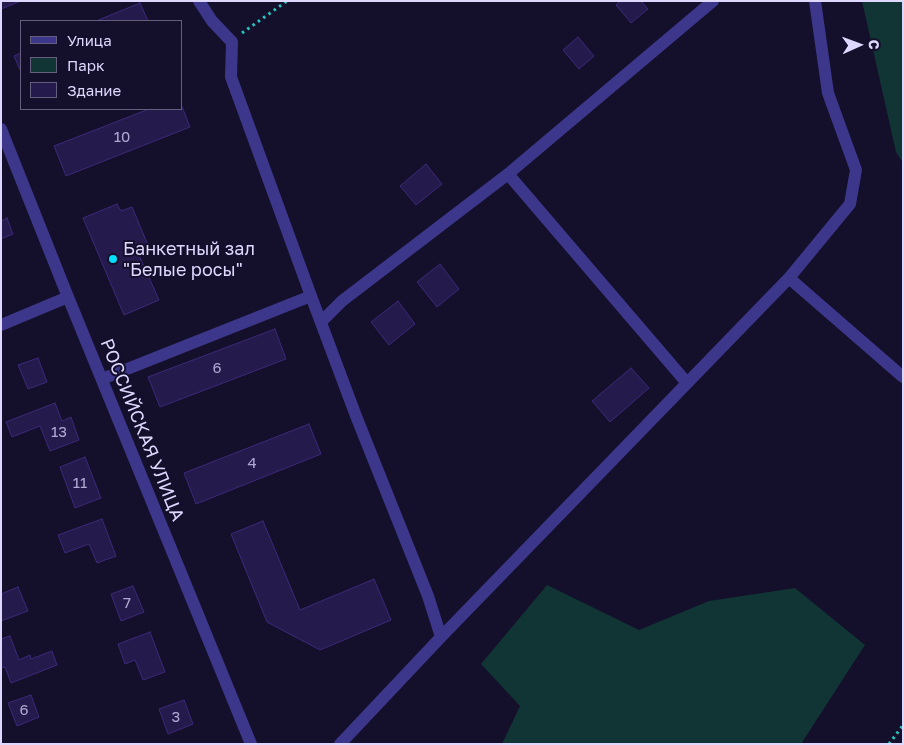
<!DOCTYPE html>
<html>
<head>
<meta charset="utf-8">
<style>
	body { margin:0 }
	#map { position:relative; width:904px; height:745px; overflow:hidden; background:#140f2a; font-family:"Golos Text",sans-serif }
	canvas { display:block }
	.frame { position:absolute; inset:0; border:2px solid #ded8ff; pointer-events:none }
	.legend { position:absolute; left:20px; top:20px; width:162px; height:90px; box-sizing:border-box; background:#140f2a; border:1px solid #655f7f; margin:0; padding:6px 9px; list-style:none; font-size:15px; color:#ded8ff }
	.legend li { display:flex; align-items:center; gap:10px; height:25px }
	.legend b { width:25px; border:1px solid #655f7f }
	.north { position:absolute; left:834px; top:20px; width:50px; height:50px; -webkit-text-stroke:4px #140f2a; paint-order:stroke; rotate:88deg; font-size:14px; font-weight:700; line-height:20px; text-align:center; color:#ded8ff }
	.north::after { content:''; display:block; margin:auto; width:18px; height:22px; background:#ded8ff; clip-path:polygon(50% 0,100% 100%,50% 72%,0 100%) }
</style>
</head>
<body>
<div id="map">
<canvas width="904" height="745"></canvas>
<div class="frame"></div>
<ul class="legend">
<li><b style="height:6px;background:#3d378c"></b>Улица</li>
<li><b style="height:14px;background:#113534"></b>Парк</li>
<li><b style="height:14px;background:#251a4c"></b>Здание</li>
</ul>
<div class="north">С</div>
</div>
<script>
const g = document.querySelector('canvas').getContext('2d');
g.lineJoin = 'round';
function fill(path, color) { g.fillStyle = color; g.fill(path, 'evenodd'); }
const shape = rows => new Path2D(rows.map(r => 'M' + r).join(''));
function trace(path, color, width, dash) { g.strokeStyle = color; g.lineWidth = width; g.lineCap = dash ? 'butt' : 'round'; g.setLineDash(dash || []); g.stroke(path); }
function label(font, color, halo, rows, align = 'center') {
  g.font = font + ' "Golos Text",sans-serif'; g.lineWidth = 4; g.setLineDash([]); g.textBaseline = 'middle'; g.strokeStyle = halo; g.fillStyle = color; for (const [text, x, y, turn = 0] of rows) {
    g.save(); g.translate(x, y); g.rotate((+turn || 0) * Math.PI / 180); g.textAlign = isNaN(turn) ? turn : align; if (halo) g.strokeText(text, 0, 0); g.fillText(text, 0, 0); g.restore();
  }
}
fill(shape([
	[862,1,903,1,903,163,896,152],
	[547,585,639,630,709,601,795,588,865,645,801,744,502,744,520,706,481,664]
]), '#113534');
const building = shape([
	[1,1,21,1,1,9,1,1],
	[620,1,641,1,648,9,631,23,616,5,620,1],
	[140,3,148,21,96,21,140,3],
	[578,37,594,56,579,69,563,50,578,37],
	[21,53,21,72,14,56,21,53],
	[181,104,190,127,66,176,54,146,149,109,181,109,181,104],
	[426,164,442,184,416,205,400,186,426,164],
	[117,204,121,211,132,207,150,250,139,255,159,300,124,315,83,218,117,204],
	[7,218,13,234,1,239,1,221,7,218],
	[440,264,459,289,437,307,417,282,440,264],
	[398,301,415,324,389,345,371,322,398,301],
	[275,329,286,359,160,407,148,377,275,329],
	[38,358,47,382,28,389,18,365,38,358],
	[631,368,649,388,610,422,592,401,631,368],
	[55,403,62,421,71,417,79,440,50,451,40,426,12,437,6,422,55,403],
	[309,424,321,454,196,504,184,473,309,424],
	[85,457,101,498,75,508,60,467,85,457],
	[102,519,116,556,97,563,89,544,65,553,58,535,102,519],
	[263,521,300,610,374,579,391,620,320,650,267,622,231,534,263,521],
	[133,586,144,612,121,621,111,594,133,586],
	[18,587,28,611,1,621,1,594,18,587],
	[150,632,165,672,143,680,135,660,125,664,118,644,150,632],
	[10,636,19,660,30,655,31,659,52,651,57,665,11,683,5,667,1,668,1,639,10,636],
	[31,695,39,717,17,726,8,703,31,695],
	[184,700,193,724,168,734,159,709,184,700]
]);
fill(building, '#251a4c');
trace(building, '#3c2a7a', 1);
trace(shape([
	[242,33,287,1],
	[889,744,903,725]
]), '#28c3be', 3, [2.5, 4]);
trace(shape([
	[199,1,212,21,232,42,231,77,311,296,356,416,428,596,441,637],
	[1,129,68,297,251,744],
	[508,174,687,383],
	[789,278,903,377],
	[321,322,342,301,508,174,713,1],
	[1,325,68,297],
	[102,379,311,296],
	[340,744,441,637,789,278,850,204,856,170,828,93,815,1]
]), '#3d378c', 12);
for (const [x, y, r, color] of [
	[113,259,5,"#04deff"]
]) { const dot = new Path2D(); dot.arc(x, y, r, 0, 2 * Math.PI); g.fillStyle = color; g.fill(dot); trace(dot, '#140f2a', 2); }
label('15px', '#b0a8d2', null, [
	["10",122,137],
	["6",217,368],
	["13",59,432],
	["4",252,463],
	["11",80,483],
	["7",127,603],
	["6",24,710],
	["3",176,717]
]);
label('18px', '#ded8ff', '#140f2a', [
	["Банкетный зал",123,249],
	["\"Белые росы\"",123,270]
], 'left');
label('18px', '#ded8ff', '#140f2a', [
	["РОССИЙСКАЯ УЛИЦА",142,430,68]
]);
</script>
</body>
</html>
